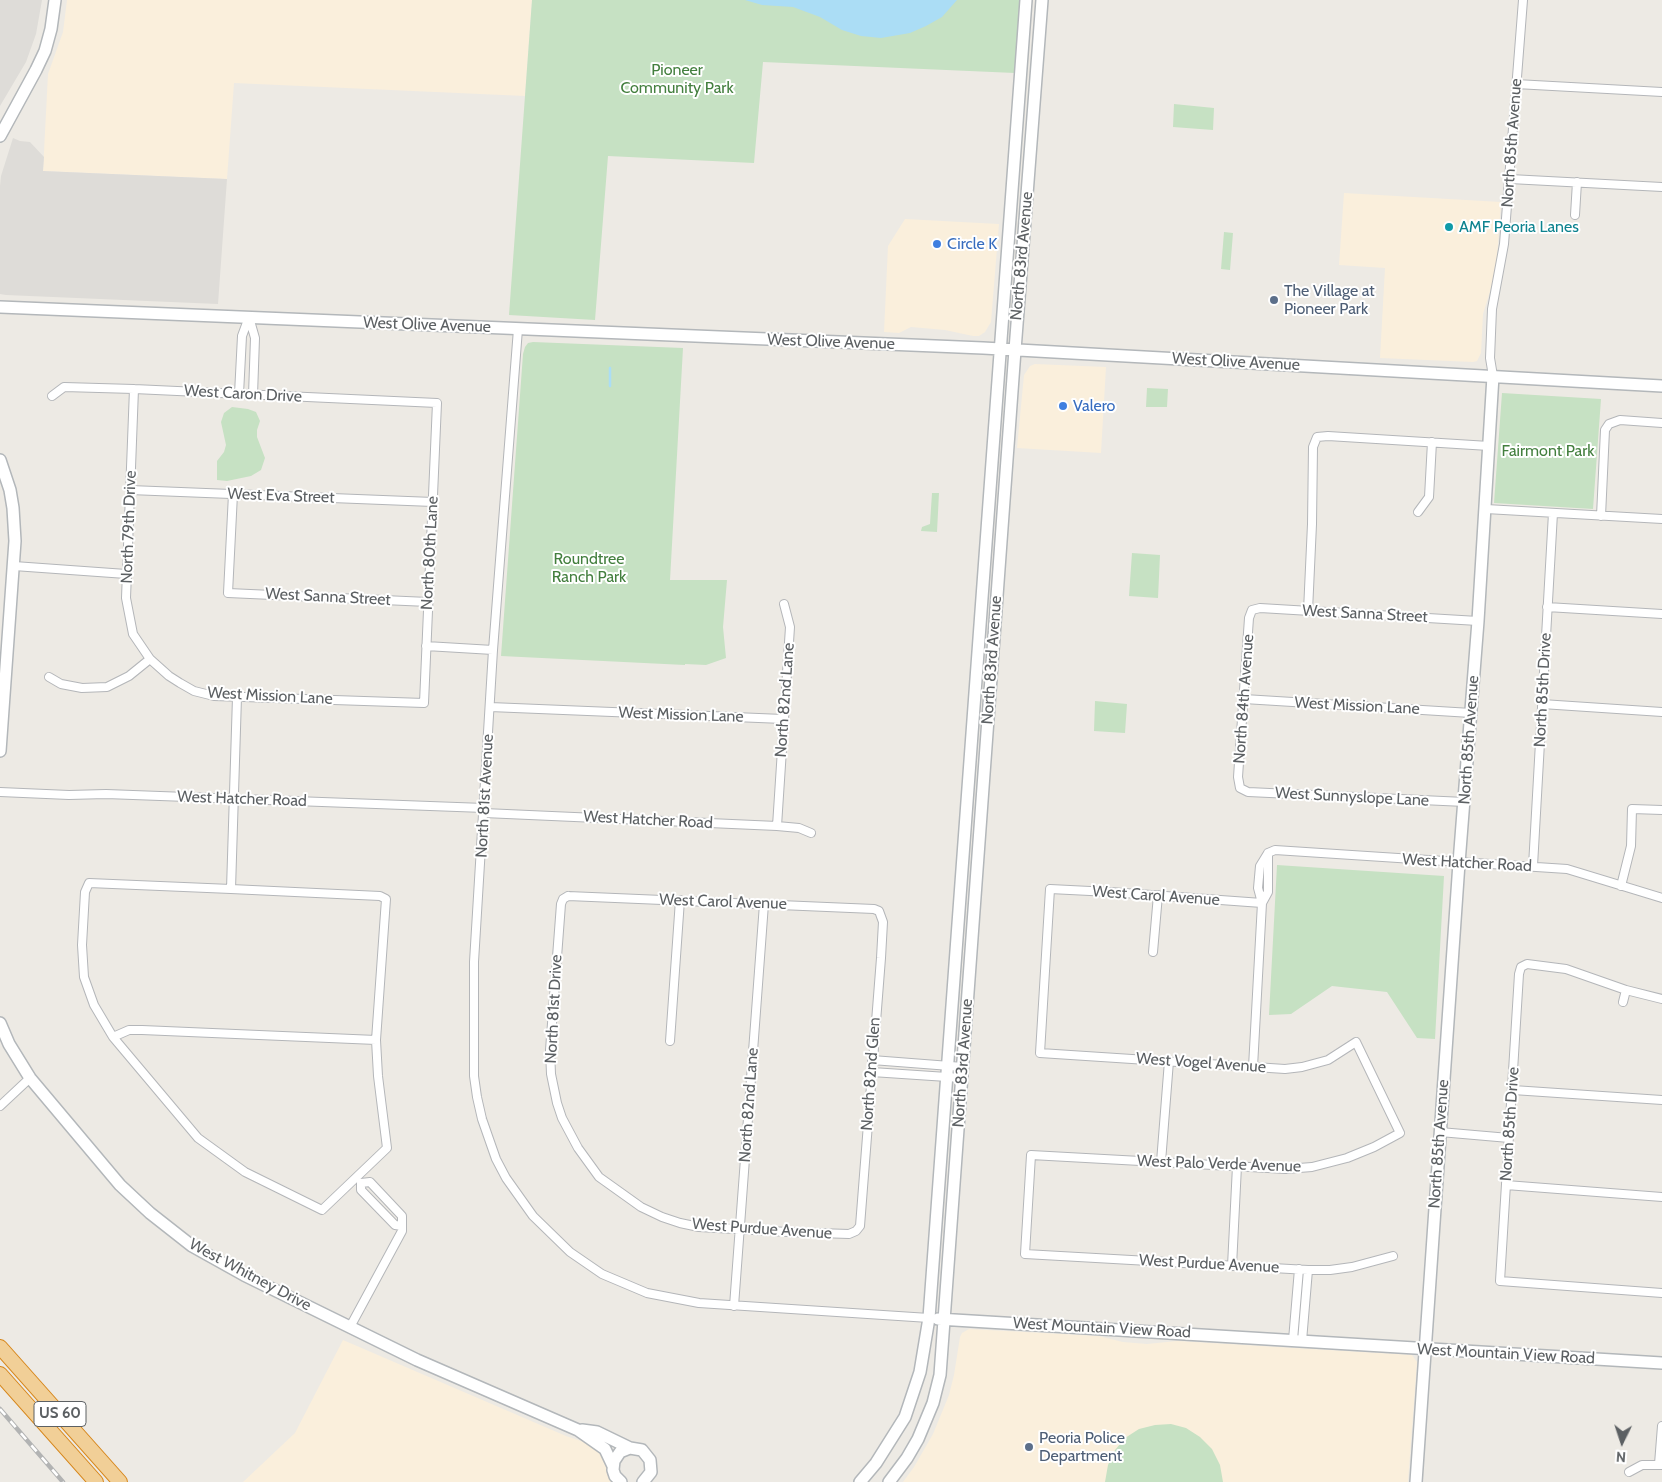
<!DOCTYPE html>
<html>
<head>
<meta charset="utf-8">
<style>
	body { margin:0 }
	#map { position:relative; width:1662px; height:1482px; overflow:hidden; background:#edeae4; font-family:Cabin,sans-serif }
	canvas { display:block }
	.north { position:absolute; left:1597px; top:1417px; width:50px; height:50px; -webkit-text-stroke:4px #fff; paint-order:stroke; rotate:184deg; font-size:14px; font-weight:700; line-height:20px; text-align:center; color:#5c6063 }
	.north::after { content:''; display:block; margin:auto; width:18px; height:22px; background:#5c6063; clip-path:polygon(50% 0,100% 100%,50% 72%,0 100%) }
</style>
</head>
<body>
<div id="map">
<canvas width="1662" height="1482"></canvas>
<div class="north">N</div>
</div>
<script>
const g = document.querySelector('canvas').getContext('2d');
g.lineJoin = 'round';
function fill(path, color) { g.fillStyle = color; g.fill(path, 'evenodd'); }
const shape = rows => new Path2D(rows.map(r => 'M' + r).join(''));
function trace(path, color, width, dash) { g.strokeStyle = color; g.lineWidth = width; g.lineCap = dash ? 'butt' : 'round'; g.setLineDash(dash || []); g.stroke(path); }
function label(font, color, halo, rows, align = 'center') {
  g.font = font + ' Cabin,sans-serif'; g.lineWidth = 4; g.setLineDash([]); g.textBaseline = 'middle'; g.strokeStyle = halo; g.fillStyle = color; for (const [text, x, y, turn = 0] of rows) {
    g.save(); g.translate(x, y); g.rotate((+turn || 0) * Math.PI / 180); g.textAlign = isNaN(turn) ? turn : align; if (halo) g.strokeText(text, 0, 0); g.fillText(text, 0, 0); g.restore();
  }
}
fill(shape([
	[67,0,532,0,525,96,234,83,227,179,43,171,48,74,63,32],
	[1344,193,1501,202,1496,272,1483,314,1481,353,1477,361,1473,362,1380,358,1385,268,1339,265],
	[905,219,999,224,991,322,985,332,979,336,973,336,945,330,911,327,899,333,884,332,888,246],
	[1035,364,1106,367,1101,453,1017,448,1024,375,1030,366],
	[969,1329,1098,1336,1123,1342,1147,1344,1177,1341,1412,1355,1417,1362,1408,1482,903,1482,914,1467,933,1434,949,1395,954,1375,960,1337,962,1333],
	[343,1340,566,1436,593,1445,604,1456,621,1482,243,1482,295,1433]
]), '#faefdc');
fill(shape([
	[0,0,42,0,36,34,26,62,0,106],
	[13,138,20,141,30,142,44,157,43,171,227,179,218,304,6,295,0,294,0,186,1,176]
]), '#dedcd8');
fill(shape([
	[532,0,1020,0,1015,73,763,62,754,163,608,156,595,320,509,315],
	[1174,104,1214,108,1213,130,1173,127],
	[1224,232,1233,233,1230,270,1221,269],
	[533,342,683,348,670,580,727,580,723,627,726,658,706,665,685,664,685,665,501,656,523,354,525,347,528,343],
	[1147,388,1168,389,1167,407,1146,407],
	[1502,393,1601,399,1593,509,1494,503],
	[232,407,248,409,256,412,260,421,257,430,257,437,265,458,261,470,251,476,227,481,217,480,217,461,224,452,226,445,221,422,224,413],
	[932,493,939,493,937,532,921,531,922,527,930,524],
	[1132,553,1160,555,1158,598,1129,596],
	[1095,701,1127,704,1125,733,1094,731],
	[1277,865,1444,876,1435,1039,1417,1038,1387,992,1332,986,1291,1014,1269,1015],
	[1171,1424,1186,1428,1200,1437,1212,1449,1220,1465,1223,1482,1105,1482,1108,1465,1115,1450,1125,1438,1139,1429,1155,1425]
]), '#c6e1c3');
fill(shape([
	[745,0,957,0,942,17,926,26,910,33,881,38,861,36,842,30,820,17,793,7,762,5]
]), '#abddf5');
trace(shape([
	[610,386,610,368]
]), '#abddf5', 2.5);
const street = shape([
	[1516,84,1662,92],
	[1510,179,1662,187],
	[1575,215,1577,182],
	[249,317,255,338,253,395],
	[518,329,493,650,474,962,474,1076,477,1097,482,1119,496,1159,506,1178,533,1216,570,1252,602,1274,647,1293,699,1303,929,1318],
	[1493,376,1490,358,1492,309,1504,244,1523,0],
	[239,394,242,336,249,317],
	[52,396,64,387,134,389,437,403,424,703,214,696,194,691,180,683,169,676,150,659,133,634,126,598,134,389],
	[130,490,433,502],
	[233,494,228,593,428,602],
	[1486,509,1662,519],
	[1418,512,1429,497,1432,442],
	[1601,516,1605,430,1609,424,1620,420,1662,423],
	[14,566,126,574],
	[1547,607,1662,614],
	[1308,611,1312,524,1313,447,1317,437,1328,436,1489,446],
	[426,646,493,650],
	[49,677,61,684,82,688,107,687,129,676,150,659],
	[1244,699,1471,713],
	[1542,704,1662,712],
	[490,707,783,719],
	[0,792,69,795,106,794,484,808],
	[1465,802,1248,792,1240,788,1238,777,1249,618,1252,610,1260,608,1478,621],
	[484,813,777,826,799,828,811,833],
	[777,826,790,627,784,604],
	[1533,866,1553,513],
	[1621,886,1631,846,1632,809,1662,810],
	[231,889,89,883,85,892,82,945,84,977,94,1005,113,1037,198,1138,245,1172,322,1210,387,1148,378,1076,376,1040,386,899,380,896,231,889,237,697],
	[568,896,874,909,879,911,883,922,881,958,860,1226,856,1231,849,1234,788,1232,699,1227,680,1223,662,1217,641,1207,599,1177,578,1148,562,1118,557,1103,551,1074,550,1050,561,904,563,899,568,896],
	[1262,903,1110,892,1050,889,1040,1053,1285,1069,1302,1067,1328,1060,1356,1042,1400,1133,1374,1147,1347,1158,1312,1167,1286,1169,1031,1155,1025,1254,1308,1270,1330,1270,1352,1267,1393,1256],
	[1262,903,1268,892,1268,853],
	[1153,952,1158,895],
	[1662,999,1626,990,1566,969,1527,964,1521,967,1519,974,1500,1281,1662,1293],
	[1623,1002,1626,990],
	[113,1037,129,1030,142,1030,376,1040],
	[670,1041,680,900],
	[872,1060,963,1067],
	[1253,1067,1262,903,1258,888,1260,866,1268,853,1275,850,1567,869,1662,898],
	[872,1072,962,1078],
	[1513,1090,1662,1100],
	[0,1106,30,1078],
	[1440,1132,1509,1138],
	[1161,1162,1169,1061],
	[1506,1185,1662,1197],
	[1232,1266,1237,1166],
	[734,1306,764,904],
	[350,1327,402,1231,402,1216,370,1182,361,1183,361,1190,395,1225,402,1226],
	[1293,1340,1299,1269],
	[1302,1341,1308,1270],
	[1659,1464,1662,1426],
	[1629,1472,1642,1465,1662,1465]
]);
const secondary = shape([
	[0,136,36,70,45,51,51,29,55,0],
	[0,307,983,348,1662,386],
	[0,460,10,490,13,508,15,541,0,751],
	[0,1023,9,1044,30,1078,120,1185,150,1213,192,1246,244,1275,417,1360,578,1430,605,1449,613,1466],
	[938,1319,1662,1363],
	[582,1430,597,1432,630,1448],
	[621,1482,615,1476,613,1470,614,1461,620,1452,630,1448,642,1450,650,1460,651,1472,643,1482],
	[860,1482,876,1463,905,1417,920,1372,929,1318,1026,0],
	[889,1482,907,1458,918,1439,933,1403,940,1375,1015,350,1042,0],
	[1416,1482,1459,863,1478,621,1493,376]
]);
const highway = shape([
	[0,1347,120,1482],
	[0,1374,96,1482]
]);
trace(street, '#b4b6b9', 10);
trace(secondary, '#b3b7ba', 14);
trace(highway, '#d6861a', 16);
trace(street, '#fff', 8);
trace(secondary, '#fff', 11);
trace(highway, '#f1cf97', 14);
const rail = shape([
	[0,1409,63,1482]
]);
trace(rail, '#b2b3b3', 4.5);
trace(rail, '#fff', 2.5, [8]);
for (const [x, y, r, color] of [
	[1449,227,5,"#0f9aa8"],
	[937,244,5,"#3f7fe0"],
	[1274,300,5,"#5c6f8a"],
	[1063,406,5,"#3f7fe0"],
	[1029,1447,5,"#5c6f8a"]
]) { const dot = new Path2D(); dot.arc(x, y, r, 0, 2 * Math.PI); g.fillStyle = color; g.fill(dot); trace(dot, '#fff', 2); }
for (const [x, y, w] of [
	[60,1414,52]
]) { const box = new Path2D(); box.roundRect(x - w / 2, y - 12.5, w, 25, 4); g.fillStyle = '#fff'; g.fill(box); trace(box, '#5c6063', 1); }
label('bold 15px', '#5c6063', null, [
	["US 60",60,1414]
]);
label('16px', '#437f3e', '#fff', [
	["Pioneer",677,70],
	["Community Park",677,88],
	["Fairmont Park",1548,451],
	["Roundtree",589,559],
	["Ranch Park",589,577]
]);
label('16px', '#5c6063', '#fff', [
	["North 85th Avenue",1512,143,-86],
	["North 83rd Avenue",1022,256,-85],
	["West Olive Avenue",427,325,2],
	["West Olive Avenue",831,342,2],
	["West Olive Avenue",1236,362,3],
	["West Caron Drive",243,394,3],
	["West Eva Street",281,496,2],
	["North 79th Drive",129,527,-88],
	["North 80th Lane",430,553,-87],
	["West Sanna Street",328,597,3],
	["West Sanna Street",1365,614,3],
	["North 83rd Avenue",992,660,-86],
	["North 85th Drive",1543,690,-87],
	["West Mission Lane",270,696,3],
	["North 84th Avenue",1244,699,-86],
	["North 82nd Lane",785,700,-86],
	["West Mission Lane",1357,706,3],
	["West Mission Lane",681,715,2],
	["North 85th Avenue",1469,740,-86],
	["North 81st Avenue",485,796,-87],
	["West Sunnyslope Lane",1352,797,3],
	["West Hatcher Road",242,799,2],
	["West Hatcher Road",648,820,3],
	["West Hatcher Road",1467,863,3],
	["West Carol Avenue",1156,896,4],
	["West Carol Avenue",723,902,2],
	["North 81st Drive",554,1009,-87],
	["North 83rd Avenue",963,1063,-86],
	["West Vogel Avenue",1201,1063,4],
	["North 82nd Glen",871,1074,-86],
	["North 82nd Lane",749,1105,-86],
	["North 85th Drive",1510,1124,-86],
	["North 85th Avenue",1439,1144,-86],
	["West Palo Verde Avenue",1219,1164,2],
	["West Purdue Avenue",762,1229,4],
	["West Purdue Avenue",1209,1264,3],
	["West Whitney Drive",250,1275,28],
	["West Mountain View Road",1102,1328,3],
	["West Mountain View Road",1506,1354,3]
]);
label('16px', '#0d838f', '#fff', [
	["AMF Peoria Lanes",1459,227]
], 'left');
label('16px', '#366cbe', '#fff', [
	["Circle K",947,244],
	["Valero",1073,406]
], 'left');
label('16px', '#4e5e75', '#fff', [
	["The Village at",1284,291],
	["Pioneer Park",1284,309],
	["Peoria Police",1039,1438],
	["Department",1039,1456]
], 'left');
</script>
</body>
</html>
